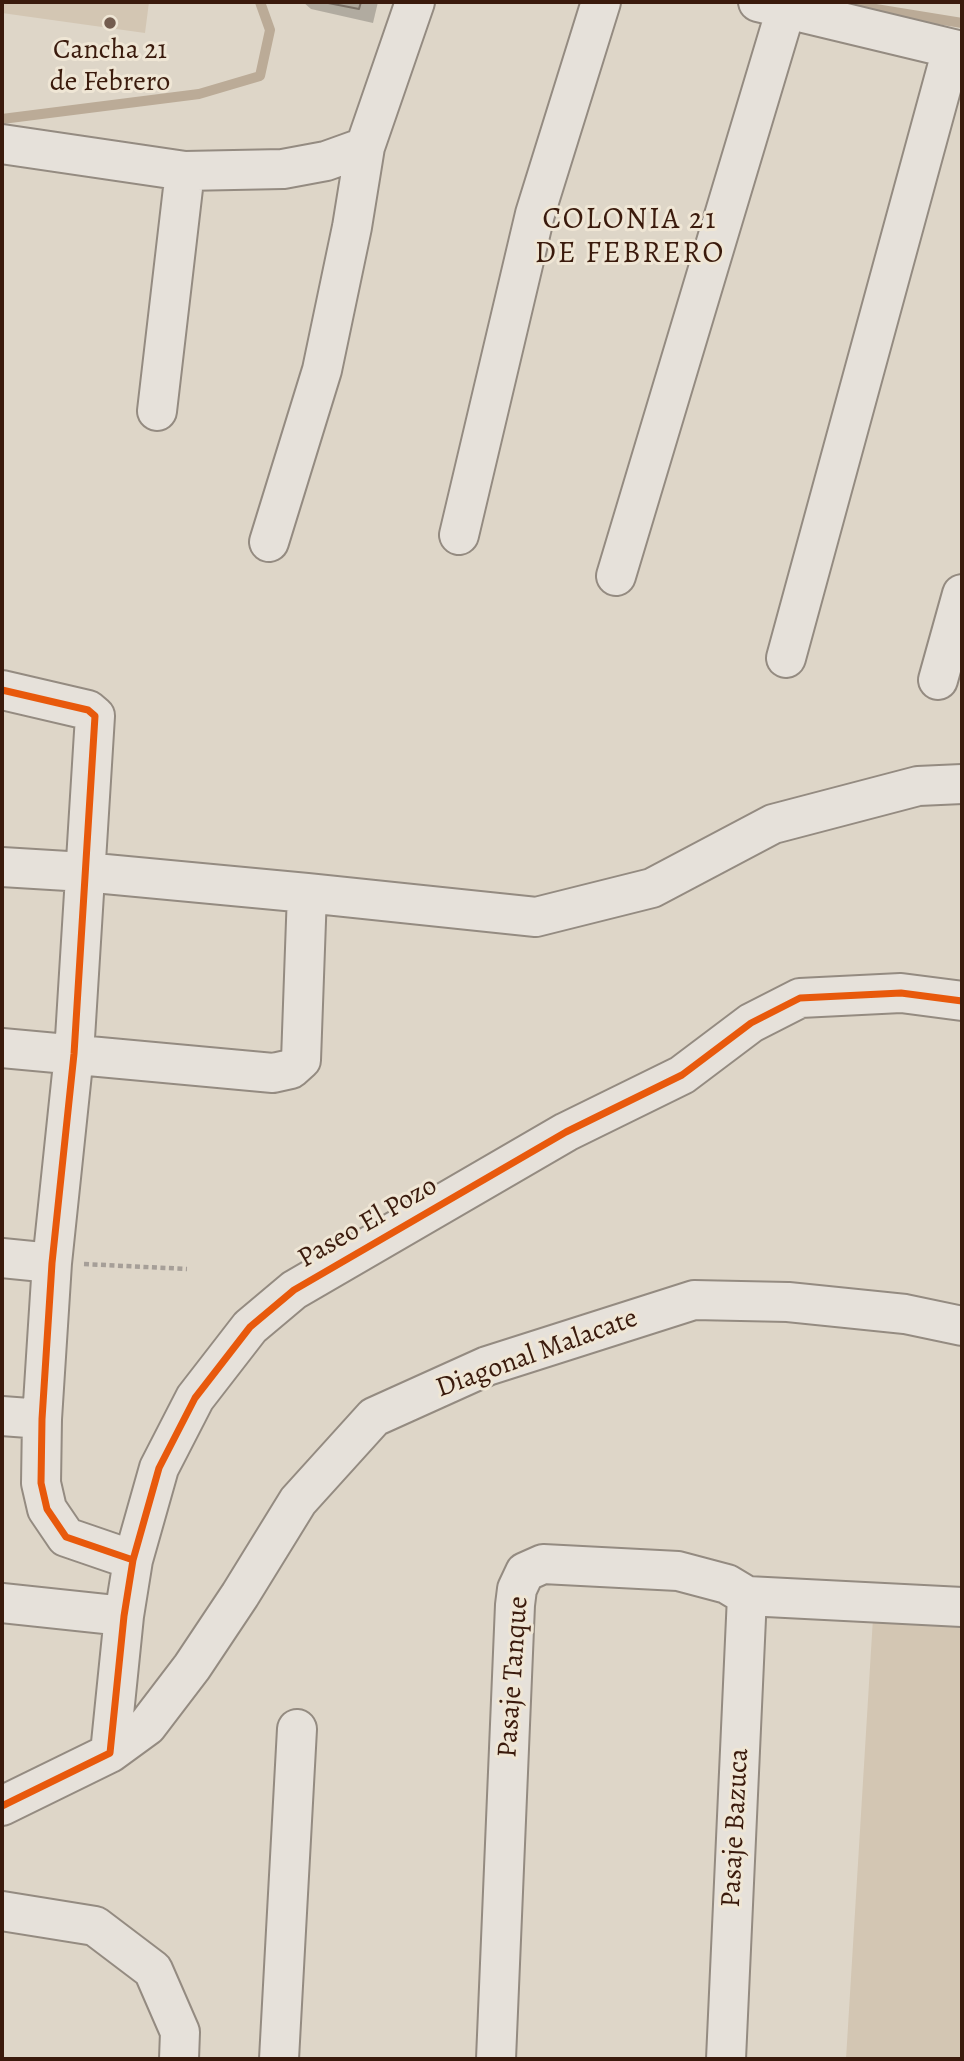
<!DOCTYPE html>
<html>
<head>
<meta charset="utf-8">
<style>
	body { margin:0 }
	#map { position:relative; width:964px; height:2061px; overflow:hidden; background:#ded6c8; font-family:Alegreya,serif }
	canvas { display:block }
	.frame { position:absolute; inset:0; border:4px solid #3a1a0c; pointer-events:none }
</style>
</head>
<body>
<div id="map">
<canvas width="964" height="2061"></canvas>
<div class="frame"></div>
</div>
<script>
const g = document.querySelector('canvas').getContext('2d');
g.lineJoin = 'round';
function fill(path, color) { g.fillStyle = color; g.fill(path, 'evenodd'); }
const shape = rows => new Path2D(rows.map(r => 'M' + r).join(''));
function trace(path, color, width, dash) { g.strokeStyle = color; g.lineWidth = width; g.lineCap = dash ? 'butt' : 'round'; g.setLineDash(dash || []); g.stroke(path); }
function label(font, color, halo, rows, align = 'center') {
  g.font = font + ' Alegreya,serif'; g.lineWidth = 6; g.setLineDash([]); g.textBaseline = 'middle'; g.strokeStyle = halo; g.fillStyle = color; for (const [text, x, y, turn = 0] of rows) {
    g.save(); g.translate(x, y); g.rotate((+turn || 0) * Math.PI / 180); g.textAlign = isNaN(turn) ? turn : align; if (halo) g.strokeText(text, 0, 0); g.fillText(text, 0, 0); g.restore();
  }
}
fill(shape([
	[2,2,149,2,145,33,2,13],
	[873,1618,962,1623,962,2059,846,2059]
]), '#d3c6b3');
fill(shape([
	[303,2,378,2,373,23,311,9]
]), '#0003');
trace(shape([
	[857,6,962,23],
	[2,119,199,94,260,76,270,30,260,2]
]), '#bbab97', 10);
const building = shape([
	[323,2,361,2,359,9,323,2]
]);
fill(building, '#aea69b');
trace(building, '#7c7269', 2);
const minor = shape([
	[758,2,962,51],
	[2,144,185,171,283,169,326,161,365,147,415,2],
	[157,411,185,171],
	[459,535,535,214,601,2],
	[269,542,322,370,352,227,365,147],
	[616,576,786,9],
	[786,658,952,49],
	[938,680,962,594],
	[2,690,88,710,95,716,74,1054,52,1263,42,1419,41,1483,47,1509,66,1537,133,1560],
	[2,867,84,872,307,893,536,917,652,888,773,824,918,786,962,784],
	[2,1048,273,1073,291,1069,301,1060,307,893],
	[2,1258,52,1263],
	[2,1416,42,1419],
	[2,1603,124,1616],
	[110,1753,147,1726,192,1667,240,1595,298,1501,374,1417,487,1366,694,1300,788,1302,905,1314,962,1326],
	[2,1806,110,1753,124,1616,133,1560,159,1468,195,1398,250,1327,294,1290,566,1132,682,1075,751,1023,800,998,901,993,962,1001],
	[2,1911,95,1926,153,1970,180,2032,179,2059],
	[279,2059,297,1729],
	[496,2059,515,1605,517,1589,525,1572,543,1564,678,1571,727,1584,747,1596,962,1607],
	[726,2059,747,1596]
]);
trace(minor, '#948b81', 42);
trace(shape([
	[84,1264,187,1269]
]), '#a69f98', 4.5, [5, 3.5]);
trace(minor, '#e6e1da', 38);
trace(shape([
	[2,690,88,710,95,716,74,1054,52,1263,42,1419,41,1483,47,1509,66,1537,133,1560],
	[2,1806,110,1753,124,1616,133,1560,159,1468,195,1398,250,1327,294,1290,566,1132,682,1075,751,1023,800,998,901,993,962,1001]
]), '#e8590c', 7);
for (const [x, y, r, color] of [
	[110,23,7,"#735c4e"]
]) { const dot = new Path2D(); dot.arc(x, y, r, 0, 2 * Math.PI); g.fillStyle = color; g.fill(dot); trace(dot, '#efe6d5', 2.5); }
label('28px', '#3a1a0c', '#efe6d5', [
	["Cancha 21",110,51],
	["de Febrero",110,83]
]);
label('28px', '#3a1a0c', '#efe6d5', [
	["Paseo El Pozo",368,1223,-30],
	["Diagonal Malacate",537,1354,-20],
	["Pasaje Tanque",514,1677,-86],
	["Pasaje Bazuca",736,1828,-87]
]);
g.letterSpacing = '2px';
label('30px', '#3a1a0c', '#efe6d5', [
	["COLONIA 21",630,221],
	["DE FEBRERO",630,255]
]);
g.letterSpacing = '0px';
</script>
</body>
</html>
